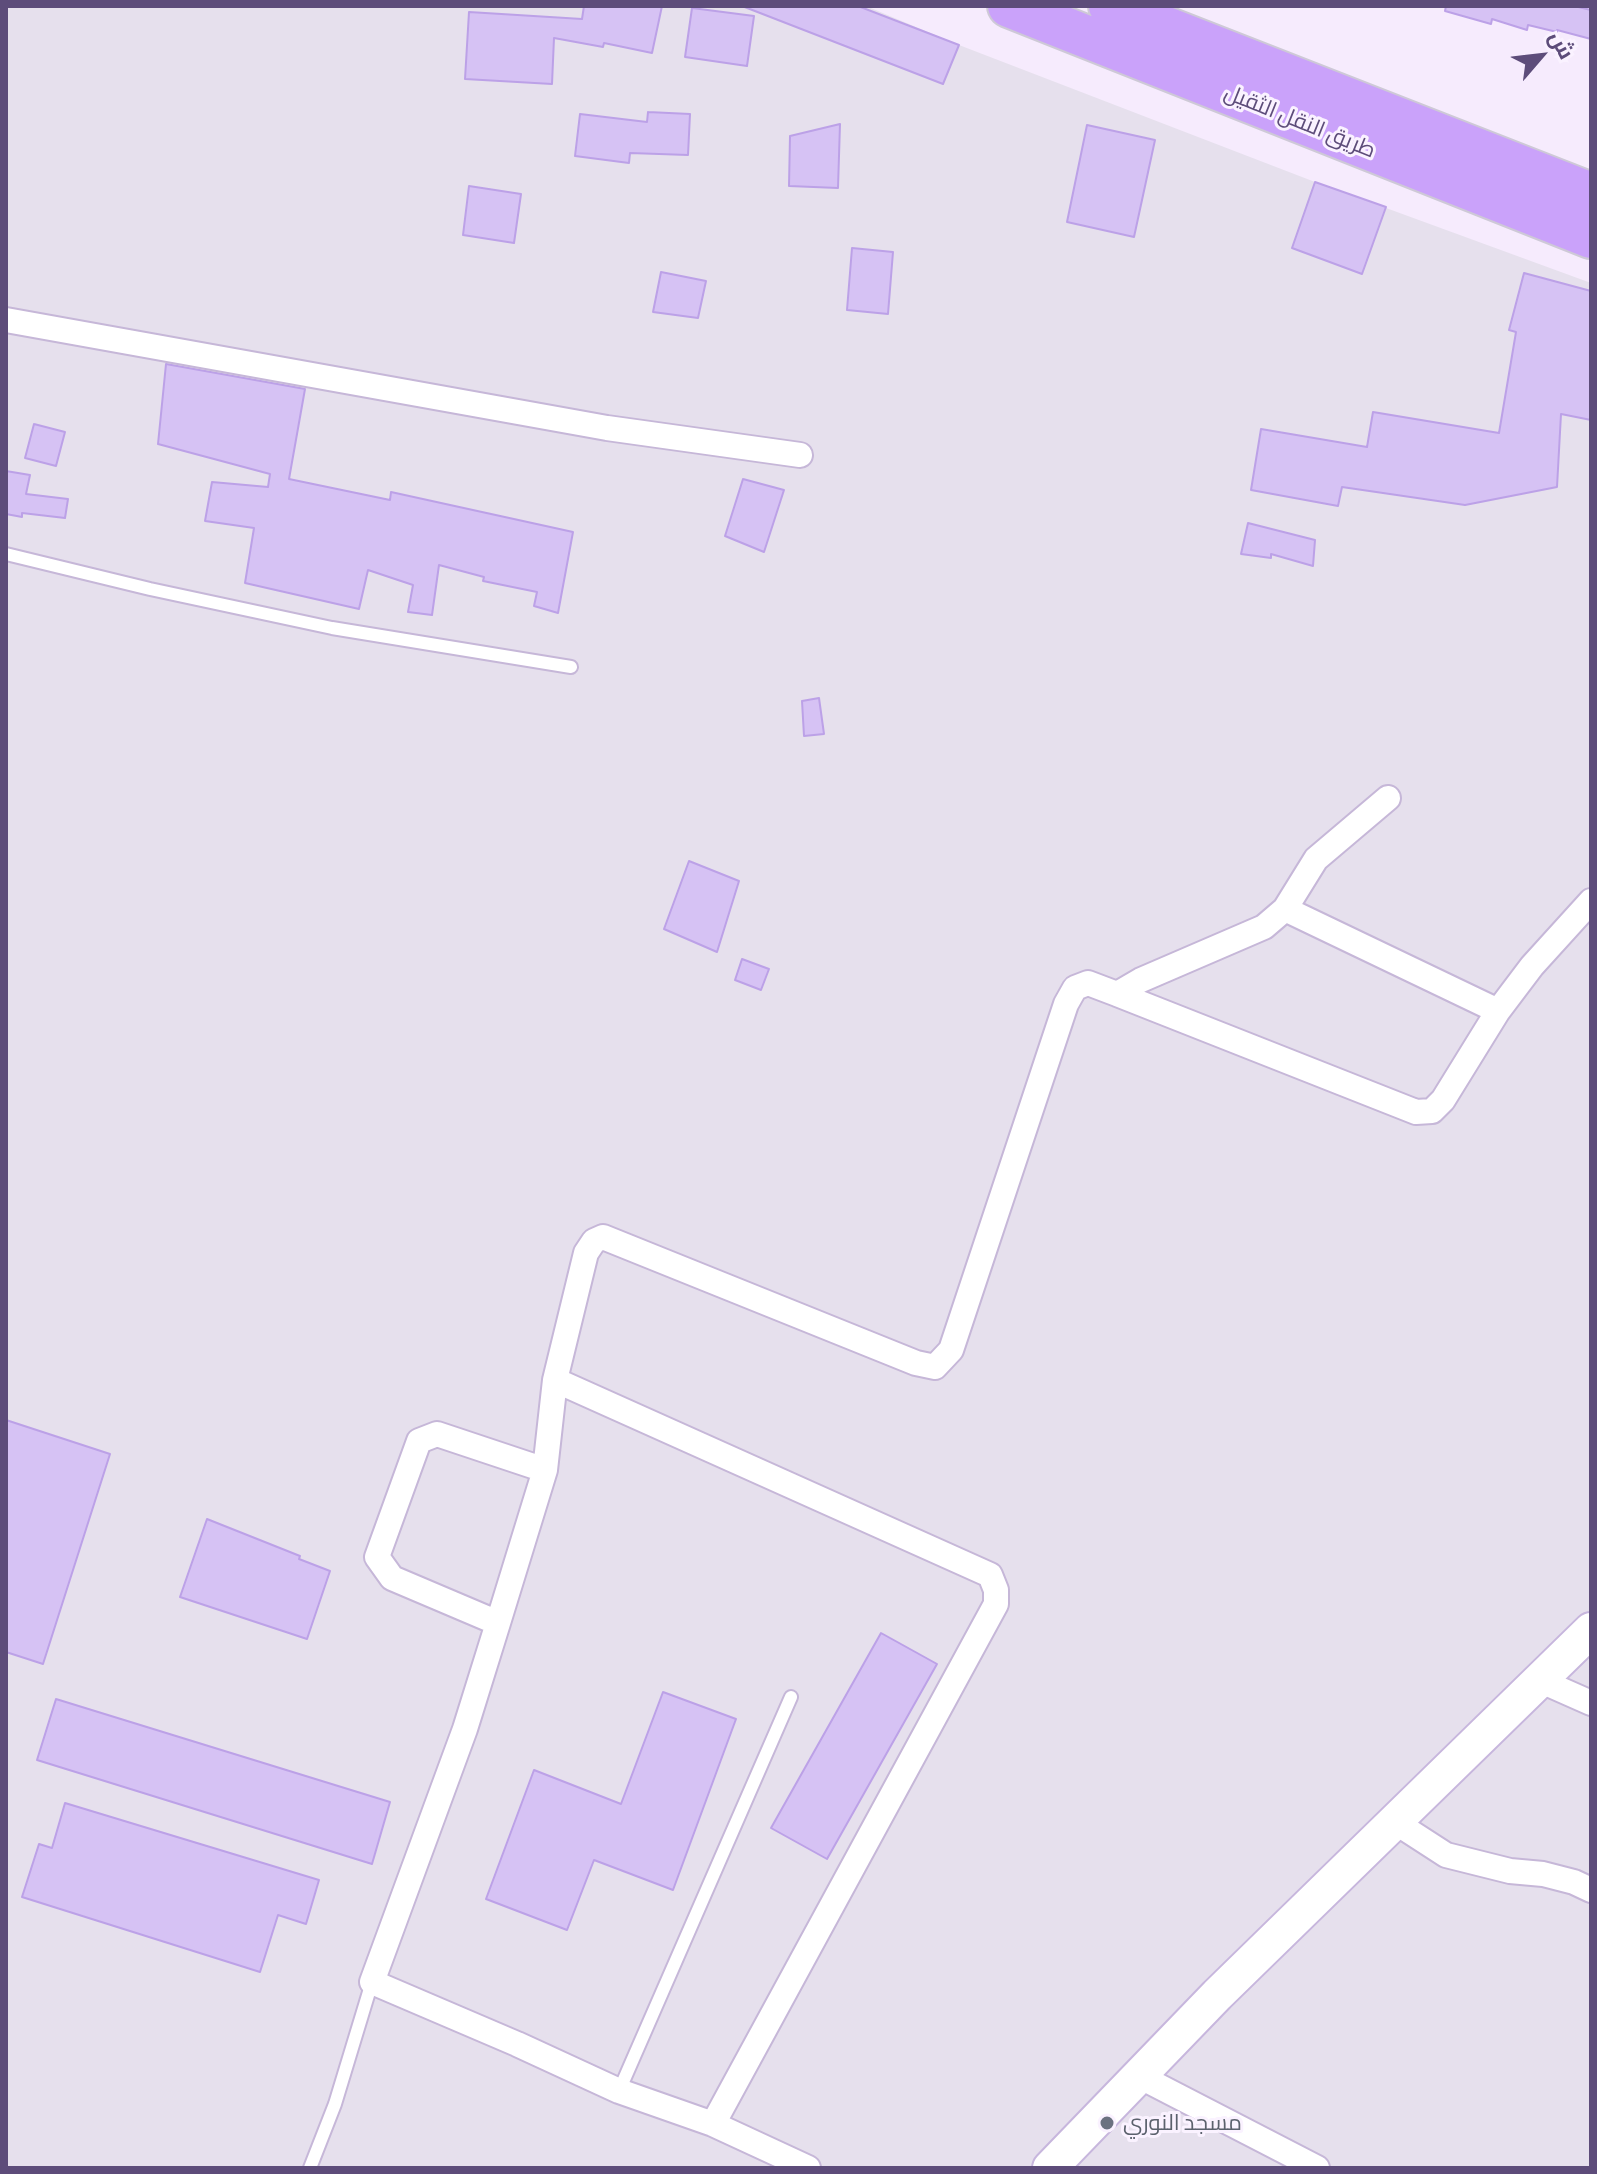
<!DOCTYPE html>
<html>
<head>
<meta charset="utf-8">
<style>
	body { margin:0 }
	#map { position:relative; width:1597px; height:2174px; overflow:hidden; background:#f6ebfd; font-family:Commissioner,Cairo,sans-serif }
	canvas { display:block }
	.frame { position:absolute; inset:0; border:8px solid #5d4c7a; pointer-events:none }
	.north { position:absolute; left:1501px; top:16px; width:80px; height:80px; -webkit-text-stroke:6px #faf2ff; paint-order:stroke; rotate:62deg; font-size:22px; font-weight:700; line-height:32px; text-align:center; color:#5d4c7a }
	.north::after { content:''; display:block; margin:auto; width:28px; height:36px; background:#5d4c7a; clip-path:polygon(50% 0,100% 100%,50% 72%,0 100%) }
</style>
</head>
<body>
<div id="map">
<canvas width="1597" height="2174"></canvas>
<div class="frame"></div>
<div class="north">ش</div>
</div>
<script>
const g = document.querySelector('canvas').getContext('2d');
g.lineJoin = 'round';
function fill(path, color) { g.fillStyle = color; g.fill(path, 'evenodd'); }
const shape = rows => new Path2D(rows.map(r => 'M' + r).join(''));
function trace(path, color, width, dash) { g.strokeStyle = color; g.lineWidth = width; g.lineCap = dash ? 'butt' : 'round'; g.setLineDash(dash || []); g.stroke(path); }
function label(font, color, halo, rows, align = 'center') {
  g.font = font + ' Commissioner,Cairo,sans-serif'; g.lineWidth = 6; g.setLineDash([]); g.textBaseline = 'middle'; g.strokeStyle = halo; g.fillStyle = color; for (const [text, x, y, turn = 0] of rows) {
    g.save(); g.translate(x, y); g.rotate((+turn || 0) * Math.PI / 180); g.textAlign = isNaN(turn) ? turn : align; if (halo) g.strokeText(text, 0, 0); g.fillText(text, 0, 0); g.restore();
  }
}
fill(shape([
	[6,6,866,6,959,45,1315,182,1591,283,1591,2168,6,2168]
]), '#e6e0ed');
const building = shape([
	[584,6,662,6,652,53,604,43,603,47,554,38,552,84,465,79,469,12,582,19,584,6],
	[742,6,858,6,959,45,943,84,742,6],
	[1446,6,1574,6,1591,10,1591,39,1557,30,1557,32,1528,25,1527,30,1492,19,1491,24,1445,11,1446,6],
	[692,8,754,16,747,66,685,57,692,8],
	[648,112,690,114,688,155,630,153,629,163,575,156,580,114,647,122,648,112],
	[840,124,838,188,789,186,790,136,840,124],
	[1087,125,1155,140,1134,237,1067,222,1087,125],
	[1315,182,1386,207,1362,274,1292,248,1315,182],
	[469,186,521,194,514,243,463,235,469,186],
	[852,248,893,252,888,314,847,310,852,248],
	[661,272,706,281,698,318,653,312,661,272],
	[1524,273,1591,291,1591,420,1561,414,1557,487,1465,505,1342,487,1338,506,1251,490,1261,429,1367,447,1373,412,1499,433,1516,332,1509,330,1524,273],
	[166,364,305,389,289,479,390,500,391,492,573,532,558,613,534,606,537,592,483,581,484,577,439,565,432,615,408,612,413,585,368,570,359,609,245,583,254,528,205,521,212,482,268,487,270,474,158,444,166,364],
	[34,424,65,432,56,466,25,458,34,424],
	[6,471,30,475,26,494,68,499,65,518,22,513,22,517,6,514,6,471],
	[743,479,784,490,764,552,725,536,743,479],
	[1248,523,1315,540,1313,566,1271,554,1271,558,1241,554,1248,523],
	[819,698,824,734,804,736,802,701,819,698],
	[689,861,739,881,717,952,664,929,689,861],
	[742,959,769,969,761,990,735,980,742,959],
	[6,1420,110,1454,43,1664,6,1652,6,1420],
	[207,1519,300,1556,299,1559,330,1571,307,1639,180,1597,207,1519],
	[881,1633,937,1664,827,1859,771,1828,881,1633],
	[663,1692,736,1719,673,1890,594,1860,567,1930,486,1899,534,1770,621,1804,663,1692],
	[56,1699,390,1802,372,1864,37,1760,56,1699],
	[65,1803,319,1880,306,1924,278,1915,260,1972,22,1897,39,1844,52,1848,65,1803]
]);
fill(building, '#d6c2f4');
trace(building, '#bca1e7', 2);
const service = shape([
	[6,554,150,589,332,628,571,667],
	[619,2091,791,1697],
	[310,2168,335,2104,372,1982]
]);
const minor = shape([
	[6,320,607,428,800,455],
	[1388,798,1316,859,1285,909,1264,927,1141,980,1117,994,1416,1112,1432,1111,1443,1100,1498,1011,1532,966,1591,901],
	[1285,909,1498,1011],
	[545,1470,555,1380],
	[498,1623,392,1578,377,1557,419,1441,437,1434,545,1470,498,1623,465,1729,372,1982,517,2044,619,2091,713,2124,808,2168],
	[1539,1680,1591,1703],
	[1395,1822,1446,1855,1510,1871,1543,1874,1574,1882,1591,1890],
	[1137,2075,1317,2168],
	[713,2124,996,1604,996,1590,990,1575,555,1380,586,1253,594,1241,603,1237,916,1363,935,1367,951,1350,1066,1004,1075,988,1088,983,1117,994]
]);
const secondary = shape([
	[1050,2168,1217,1995,1591,1630]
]);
const trunk = shape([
	[1009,6,1591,237],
	[1110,6,1591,194]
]);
trace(service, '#c6b7d8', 16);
trace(minor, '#c6b7d8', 28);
trace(secondary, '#c7b6dd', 38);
trace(trunk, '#cec9d7', 46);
trace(service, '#fff', 12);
trace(minor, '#fff', 24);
trace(secondary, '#fff', 34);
trace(trunk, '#caa2fa', 42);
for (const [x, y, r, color] of [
	[1107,2123,8,"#6b7280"]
]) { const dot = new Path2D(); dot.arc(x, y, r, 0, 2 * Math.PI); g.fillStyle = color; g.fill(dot); trace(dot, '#faf2ff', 3); }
label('22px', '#5d4c7a', '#faf2ff', [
	["طريق النقل الثقيل",1300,121,22]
]);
label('22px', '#5b616d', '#faf2ff', [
	["مسجد النوري",1123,2123]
], 'left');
</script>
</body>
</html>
